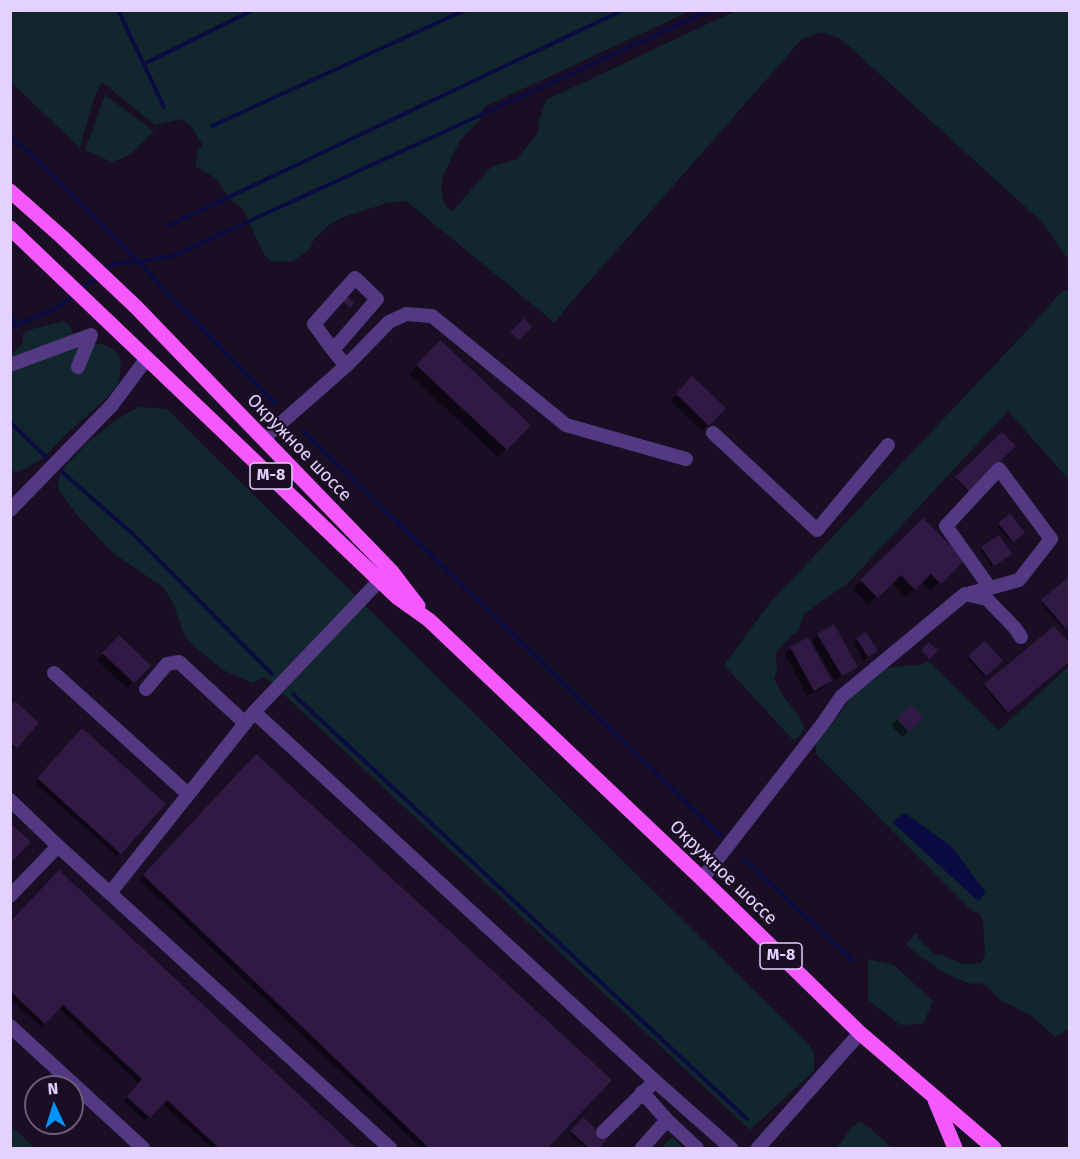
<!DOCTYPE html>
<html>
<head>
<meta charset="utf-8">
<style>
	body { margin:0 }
	#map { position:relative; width:1080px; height:1159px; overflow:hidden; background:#190e24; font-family:"Fira Sans",sans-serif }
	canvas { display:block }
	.frame { position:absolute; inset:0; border:12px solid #e5d1ff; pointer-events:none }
	.north { position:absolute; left:24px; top:1075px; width:60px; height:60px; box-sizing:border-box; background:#190e24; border:2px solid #6b5c7c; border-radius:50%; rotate:356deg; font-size:16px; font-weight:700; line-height:24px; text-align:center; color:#e5d1ff }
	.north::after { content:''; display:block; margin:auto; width:21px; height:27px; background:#0193fb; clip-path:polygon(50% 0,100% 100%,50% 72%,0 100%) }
</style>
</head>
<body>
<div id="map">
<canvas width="1080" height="1159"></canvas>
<div class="frame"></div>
<div class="north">N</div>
</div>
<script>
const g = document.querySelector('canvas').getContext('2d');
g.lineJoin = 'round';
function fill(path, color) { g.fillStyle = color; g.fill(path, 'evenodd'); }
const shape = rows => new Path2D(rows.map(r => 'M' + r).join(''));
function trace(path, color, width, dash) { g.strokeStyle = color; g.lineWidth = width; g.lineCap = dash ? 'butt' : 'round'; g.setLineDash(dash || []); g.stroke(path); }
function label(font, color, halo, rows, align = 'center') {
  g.font = font + ' "Fira Sans",sans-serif'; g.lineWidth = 4.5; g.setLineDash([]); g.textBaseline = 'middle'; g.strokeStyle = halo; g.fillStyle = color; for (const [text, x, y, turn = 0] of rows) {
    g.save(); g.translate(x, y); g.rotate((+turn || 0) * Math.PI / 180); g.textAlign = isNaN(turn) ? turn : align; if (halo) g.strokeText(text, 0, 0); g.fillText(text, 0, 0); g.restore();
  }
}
fill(shape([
	[10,11,690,11,484,107,479,121,460,140,444,174,441,188,444,203,452,212,491,167,517,159,538,133,539,122,546,100,735,11,1069,11,1069,254,1067,258,1043,223,840,38,821,32,801,40,566,308,555,323,406,201,387,203,344,217,329,225,314,239,310,249,293,261,273,262,267,258,263,252,242,208,229,199,217,179,195,166,198,151,203,145,190,125,180,119,155,125,102,82,98,88,92,105,80,148,11,82],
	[105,95,154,131,130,155,112,162,85,150],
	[1062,291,1070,291,1069,480,1008,411,849,582,804,614,798,631,791,636,776,653,777,670,774,679,783,695,800,718,804,728,800,736,793,740,724,665,769,604,1034,323],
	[64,321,71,327,76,345,102,344,111,348,118,354,121,364,118,384,107,398,64,436,43,458,20,472,12,471,10,356,23,343,22,335,29,330],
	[138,407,167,409,809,1045,814,1053,814,1071,750,1130,265,677,253,683,223,670,195,647,184,635,173,603,163,587,113,553,77,515,59,490,58,481,60,474,64,467,88,442,116,420],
	[928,661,999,730,1069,666,1069,1029,1055,1037,1032,1016,1011,1005,1002,1002,987,986,979,983,971,984,946,974,918,955,906,944,916,933,921,942,935,954,944,956,963,964,981,963,985,955,983,922,980,914,972,911,817,755,816,752,815,742,833,723,852,696,888,668,903,666,917,666],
	[868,959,894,965,933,1001,923,1024,900,1025,868,1000],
	[861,1122,871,1129,892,1148,837,1148,852,1127],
	[10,1126,11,1126,35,1148,11,1148],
	[672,1137,684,1148,661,1148]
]), '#11262d');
fill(shape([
	[905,813,952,847,986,893,978,901,892,822]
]), '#0a0c41');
fill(shape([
	[440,342,529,425,498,457,409,374],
	[692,379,724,408,702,431,671,401],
	[1002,434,1014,446,966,491,955,479],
	[1010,515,1023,533,1011,543,997,526],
	[923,520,963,560,931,591,922,582,906,597,891,582,868,605,853,589],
	[982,549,1010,553,992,567,981,550],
	[1070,578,1070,624,1063,629,1041,603],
	[1054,628,1070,659,1005,713,984,687],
	[818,635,857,666,835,681,812,641],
	[119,637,149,666,127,688,97,660],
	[857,639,876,651,864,660,854,643],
	[984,643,1001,661,984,677,968,658],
	[791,648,830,681,824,687,807,696,785,654],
	[911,707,922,718,902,737,891,725],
	[10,708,37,723,10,752],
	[82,731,164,804,117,856,35,783],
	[256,757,610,1080,546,1148,421,1148,140,880],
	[59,873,354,1148,212,1148,162,1103,145,1121,124,1101,139,1084,59,1008,41,1027,10,998,10,924],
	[583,1120,605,1140,597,1148,586,1148,570,1134]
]), '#0007');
trace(shape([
	[118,10,164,107],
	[16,11,18,10],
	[144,64,253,10],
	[212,126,465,10],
	[10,137,29,152,139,262,171,297,275,403],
	[170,225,623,10],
	[103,272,115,263,139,262,173,256,710,10],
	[82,289,97,277],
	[10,316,18,324],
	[10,328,57,308,73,296],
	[10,422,47,458],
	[303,431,721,836],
	[62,472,134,535,272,674],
	[293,694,747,1119],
	[743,858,853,961]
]), '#0a0c41', 4);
fill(shape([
	[347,296,354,303,350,308,343,301],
	[524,318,532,327,519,340,510,332],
	[440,340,531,425,507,450,416,365],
	[692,376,726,408,709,426,676,394],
	[1002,432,1016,446,969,491,955,477],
	[1010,513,1025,533,1013,542,998,523],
	[923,518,965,560,941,584,931,574,915,590,901,575,878,598,860,580],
	[999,535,1012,554,994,566,981,547],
	[1070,576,1070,626,1066,629,1041,600],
	[834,624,858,667,842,676,817,634],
	[1054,626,1070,644,1070,661,1008,713,984,684],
	[866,632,878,651,868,657,856,638],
	[119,635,151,666,134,683,102,653],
	[808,637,832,681,814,691,790,647],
	[985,641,1003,661,986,676,968,656],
	[929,642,938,650,930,659,921,650],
	[15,701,39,723,17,748,10,742,10,706],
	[911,705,924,718,909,732,896,718],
	[82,728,166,804,121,854,37,778],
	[256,754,612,1080,548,1148,429,1148,143,875],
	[10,823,31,842,10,863],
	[59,870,356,1148,219,1148,167,1100,150,1118,127,1097,142,1079,63,1005,45,1024,10,991,10,922],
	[583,1117,607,1140,599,1148,589,1148,570,1131]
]), '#301a44');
trace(shape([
	[333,350,377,299,355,278,314,324,333,350,346,366],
	[10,365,91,335,78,367],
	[713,433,817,530,888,445],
	[264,438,346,366,389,322,406,314,432,316,566,425,686,459],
	[10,510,112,405,147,358],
	[967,594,990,588,1019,580,1051,539,999,469,946,526,990,588],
	[54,673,188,794],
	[146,689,167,664,179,662,245,723],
	[254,712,655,1081],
	[10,800,58,846,390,1148],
	[702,879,824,722,841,697,965,594,987,599,1015,628,1021,637],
	[110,893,254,712,380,580],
	[10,896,58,846],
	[10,1026,143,1148],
	[642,1092,667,1120,697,1148],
	[603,1132,655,1081,731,1148],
	[642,1148,667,1120],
	[758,1148,860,1033]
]), '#533982', 14);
trace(shape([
	[10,191,62,237,136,307,392,572,418,606],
	[10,228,398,598,429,620,702,879,860,1033,994,1148],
	[935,1100,955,1148]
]), '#f558fe', 15);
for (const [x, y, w] of [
	[271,476,42],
	[781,956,42]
]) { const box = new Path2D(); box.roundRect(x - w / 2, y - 13, w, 26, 4.5); g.fillStyle = '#190e24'; g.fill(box); trace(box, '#e5d1ff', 1.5); }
label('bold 16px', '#e5d1ff', null, [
	["М-8",271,476],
	["М-8",781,956]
]);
label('18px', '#e5d1ff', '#190e24', [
	["Окружное шоссе",299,448,46],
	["Окружное шоссе",723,873,44]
]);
</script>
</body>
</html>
